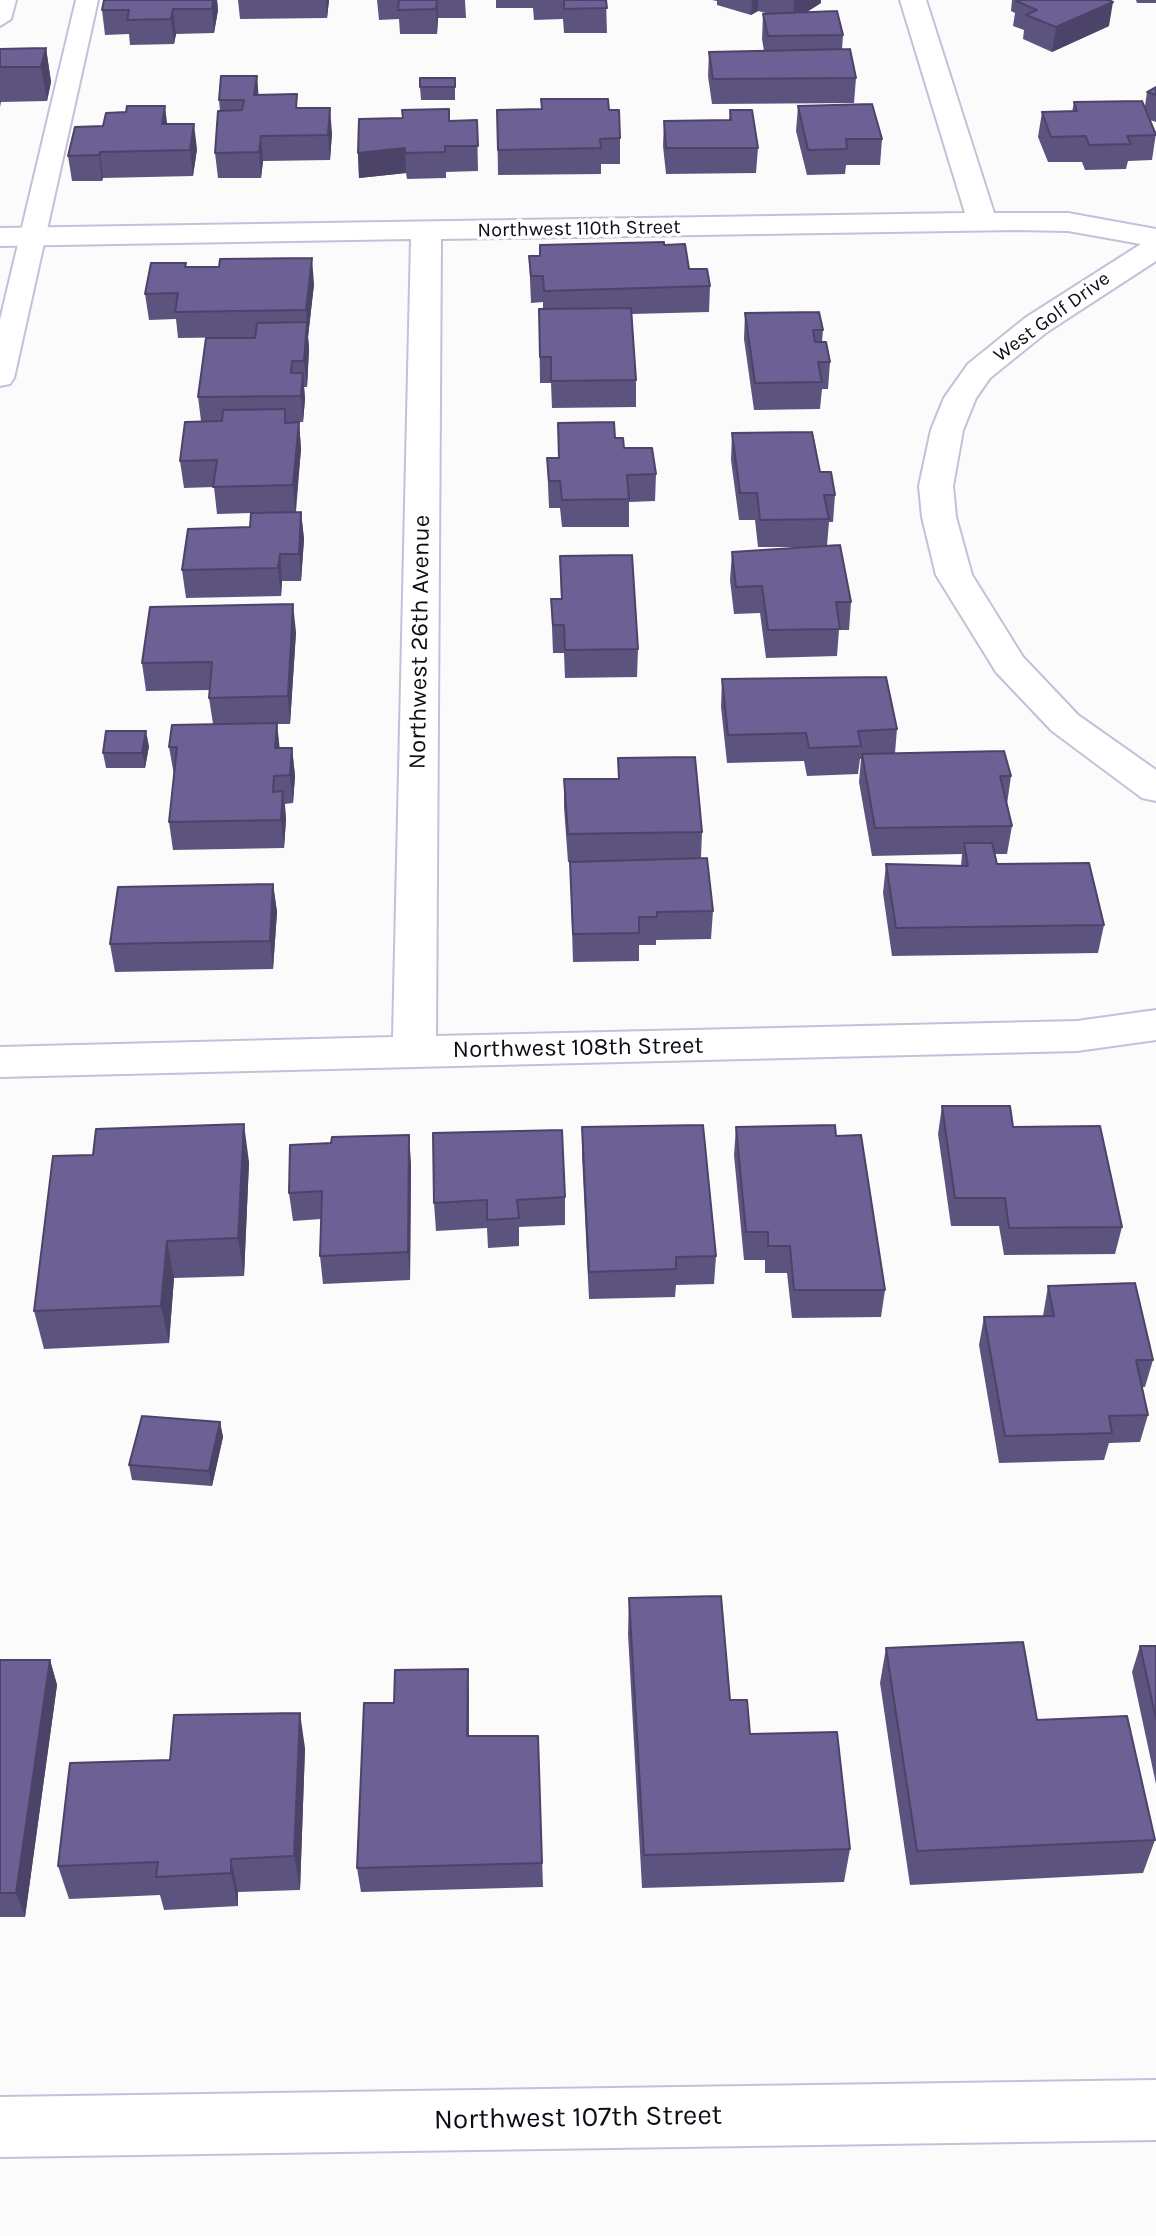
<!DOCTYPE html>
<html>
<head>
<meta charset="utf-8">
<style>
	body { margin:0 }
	canvas { display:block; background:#fbfbfb }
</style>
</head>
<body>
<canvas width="1156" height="2236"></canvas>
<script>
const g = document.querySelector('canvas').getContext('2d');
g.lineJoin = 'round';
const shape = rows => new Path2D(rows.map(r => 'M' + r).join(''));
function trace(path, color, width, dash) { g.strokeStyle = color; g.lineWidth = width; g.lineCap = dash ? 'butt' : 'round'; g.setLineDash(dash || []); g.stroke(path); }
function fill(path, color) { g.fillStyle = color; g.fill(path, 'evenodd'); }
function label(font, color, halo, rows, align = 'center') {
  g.font = font + ' Karla,sans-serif'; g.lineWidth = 7; g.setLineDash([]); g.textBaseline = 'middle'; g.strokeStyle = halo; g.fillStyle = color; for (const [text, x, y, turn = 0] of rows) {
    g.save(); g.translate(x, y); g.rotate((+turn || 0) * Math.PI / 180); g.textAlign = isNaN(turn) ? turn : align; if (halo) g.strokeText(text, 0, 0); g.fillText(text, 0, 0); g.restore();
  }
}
const lane = shape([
	[0,0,16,0,11,19,0,26,0,0],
	[76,0,98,0,14,378,10,384,0,386,0,320,76,0]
]);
const street = shape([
	[900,0,926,0,994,213,1068,213,1156,229,1156,261,1047,332,990,378,976,398,963,430,953,486,956,517,972,575,1023,657,1078,715,1156,770,1156,801,1142,798,1052,731,996,672,936,575,922,517,919,486,931,430,944,398,968,364,1025,318,1141,244,1068,231,1016,230,441,239,436,1036,1077,1021,1156,1010,1156,1040,1077,1051,0,1077,0,1047,393,1037,411,239,0,246,0,228,965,213,900,0],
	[1156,2080,1156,2140,0,2157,0,2097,1156,2080]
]);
trace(lane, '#c4c0d9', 4);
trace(street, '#c4c0d9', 4);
fill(lane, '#fff');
fill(street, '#fff');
fill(shape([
	[104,0,217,0,218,10,214,33,176,34,174,44,130,45,129,34,105,35,102,10],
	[238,0,329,0,327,18,240,19],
	[377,0,465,0,466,18,438,18,437,34,400,34,399,19,379,20],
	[496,0,606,0,607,33,564,33,563,19,534,20,533,8,496,8],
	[712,0,821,0,821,3,806,12,843,35,842,50,856,78,854,103,712,104,708,76,709,52,764,51,762,39,763,14,769,14,758,11,751,15,717,5,717,1],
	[1012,0,1109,0,1109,26,1052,52,1023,39,1024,30,1013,26,1015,13,1011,11],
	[1136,0,1156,0,1156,3,1137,3],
	[46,48,51,82,47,101,1,102,0,107,0,49],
	[257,76,258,95,299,108,332,133,330,160,263,161,261,178,218,178,215,153,220,111,219,100],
	[455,78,455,100,421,100,420,87],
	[1156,87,1156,122,1150,120,1156,133,1152,160,1128,161,1126,169,1085,170,1082,162,1048,162,1038,137,1042,112,1072,112,1074,102,1145,106,1147,92],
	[541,99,609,110,620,138,620,164,601,164,601,174,498,175,497,110,541,109],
	[798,106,882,139,880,165,846,165,845,174,807,175,796,131],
	[730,110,758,148,756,173,666,174,663,146,664,121,729,120],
	[477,120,478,171,446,172,446,178,407,179,406,173,359,178,358,153,449,121],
	[167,124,197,149,193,176,103,178,102,181,72,181,68,156],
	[664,245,689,269,710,286,709,312,632,314,636,380,636,407,552,408,551,383,540,383,539,309,543,309,543,302,531,303,529,256],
	[186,267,314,284,308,337,309,349,307,387,304,387,305,399,303,422,299,422,301,449,296,512,301,512,304,539,301,581,282,581,281,596,186,598,182,570,250,527,251,513,217,514,214,487,184,488,180,461,201,421,198,397,255,337,178,338,176,319,149,320,145,294],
	[745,313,823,330,822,342,830,362,828,389,822,389,820,409,754,410,744,339],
	[558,423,615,438,624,448,656,474,655,501,629,502,629,527,562,527,560,508,549,508,548,485,547,458,558,458],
	[732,433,820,472,835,495,833,522,829,522,827,546,851,602,849,630,839,630,837,656,766,658,760,613,734,614,730,580,732,552,812,547,758,547,755,520,739,520,731,460],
	[560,556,638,649,637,677,565,678,564,653,553,653,552,627,551,599,561,599],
	[296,632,290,724,277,724,279,748,292,748,295,776,293,803,285,804,286,819,284,848,173,850,169,822,174,775,169,747,213,724,209,698,210,690,146,691,142,663],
	[722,679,897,729,895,753,1011,776,1007,804,1012,826,1007,854,994,854,997,864,1104,925,1098,953,892,956,883,893,886,864,961,866,962,854,872,856,859,782,861,759,860,759,858,774,807,776,804,761,727,763,721,707],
	[149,746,145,768,106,768,103,753],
	[618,758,702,832,701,858,713,911,711,939,656,940,656,945,639,945,639,961,573,962,570,862,568,862,564,807,564,779,618,779],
	[273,884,277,912,273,969,115,972,110,944],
	[942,1106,1013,1127,1122,1227,1115,1254,1004,1255,999,1226,951,1226,938,1134],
	[582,1127,716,1256,714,1284,676,1285,675,1297,589,1299,582,1155],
	[736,1127,836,1136,885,1290,881,1317,792,1318,787,1273,765,1273,765,1260,744,1260,734,1155],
	[249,1162,244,1276,174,1278,169,1343,44,1349,34,1311],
	[411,1163,410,1280,323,1284,320,1256,321,1219,293,1221,289,1193],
	[565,1197,565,1225,519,1227,519,1246,488,1248,487,1228,436,1231,434,1203],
	[1048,1286,1153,1360,1145,1387,1142,1387,1148,1415,1140,1442,1109,1443,1104,1460,999,1463,979,1345,984,1317,1043,1316],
	[220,1422,223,1437,212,1486,132,1480,129,1465],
	[629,1598,730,1700,750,1734,850,1849,844,1882,642,1888,628,1634],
	[1140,1646,1156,1646,1156,1784,1132,1672],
	[886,1648,1037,1720,1155,1840,1143,1873,910,1885,880,1683],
	[0,1660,50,1660,57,1685,25,1917,0,1917],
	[469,1694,469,1736,538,1736,543,1887,361,1892,357,1868,394,1703],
	[305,1748,300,1890,238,1892,238,1906,164,1910,160,1895,69,1899,58,1866,170,1760]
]), '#5d537f');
fill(shape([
	[213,0,217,0,218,10,214,33,212,9],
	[326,0,329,0,327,18],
	[437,0,438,18,437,34,436,9],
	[752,0,758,0,758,11,751,15],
	[794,0,821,0,821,3,793,21],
	[1113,2,1109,26,1052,52,1056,27],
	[173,9,176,34,174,44,171,19],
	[46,48,51,82,47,101,41,67],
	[257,76,259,101,254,95],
	[165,106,168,131,162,124],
	[330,108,332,133,330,160,328,135],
	[194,124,197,149,193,176,190,150],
	[261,136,263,161,261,178,259,152],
	[405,148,406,173,359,178,358,153],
	[100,152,103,178,102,181,99,155],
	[312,258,314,284,308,337,306,310],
	[307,322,309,349,307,387,304,361],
	[303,373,305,399,303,422,301,396],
	[299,422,301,449,295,513,293,485],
	[301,512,304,539,301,581,299,554],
	[280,554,282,581,281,596,278,568],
	[293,604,296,632,290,724,288,696],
	[277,723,280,751,278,776,275,748],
	[146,731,149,746,145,768,142,753],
	[292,748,295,776,293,803,290,775],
	[283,791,286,819,284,848,281,820],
	[273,884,277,912,273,969,270,941],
	[244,1124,249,1162,244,1276,238,1238],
	[409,1135,411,1163,410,1280,408,1252],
	[167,1241,174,1278,169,1343,161,1306],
	[220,1422,223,1437,212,1486,209,1471],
	[50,1660,57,1685,25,1917,16,1893],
	[468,1669,469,1694,468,1762,467,1736],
	[300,1713,305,1748,300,1890,294,1856],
	[231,1859,238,1892,238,1906,231,1873]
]), '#4c4368');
const building = shape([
	[104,0,213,0,212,9,173,9,171,19,127,20,129,10,102,10,104,0],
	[399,0,437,0,436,9,398,10,399,0],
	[564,0,606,0,607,8,564,9,564,0],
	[1019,0,1109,0,1113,2,1056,27,1026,15,1037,10,1016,1,1019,0],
	[837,11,843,35,768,36,763,14,837,11],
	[46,48,41,67,0,67,0,49,46,48],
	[850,49,856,78,713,79,709,52,850,49],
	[221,76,257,76,254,95,297,94,296,108,330,108,328,135,261,136,259,152,215,153,218,111,242,110,244,100,219,100,221,76],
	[420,78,455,78,455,87,420,87,420,78],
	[1156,87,1156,95,1147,92,1156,87],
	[541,99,608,99,609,110,619,110,620,138,600,139,601,148,498,150,497,110,542,109,541,99],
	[1142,101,1156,135,1127,136,1131,144,1089,145,1086,136,1051,137,1042,112,1077,111,1074,102,1142,101],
	[872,104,882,139,846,139,847,149,808,150,798,106,872,104],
	[127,106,165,106,162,124,194,124,190,150,100,152,99,155,68,156,75,127,103,126,106,113,126,112,127,106],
	[449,109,449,121,477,120,478,146,445,146,445,152,405,153,405,148,358,153,359,119,403,118,402,110,449,109],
	[730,110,752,110,758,148,666,148,664,121,731,120,730,110],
	[664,242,664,245,685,244,689,269,707,269,710,286,544,291,543,276,531,276,529,256,540,256,540,245,664,242],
	[312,258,306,310,175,312,178,293,145,294,151,263,186,263,185,267,219,267,220,259,312,258],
	[631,308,636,380,551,381,551,357,540,357,539,309,631,308],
	[819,312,823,330,813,330,815,342,826,342,830,362,818,362,822,382,755,383,745,313,819,312],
	[307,322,304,361,292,361,291,373,303,373,301,396,198,397,206,338,255,338,257,323,307,322],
	[285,409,285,423,299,422,293,485,213,487,217,460,180,461,185,422,222,421,223,410,285,409],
	[614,422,615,438,623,438,624,448,652,448,656,474,627,475,629,499,562,500,560,481,549,481,547,458,559,458,558,423,614,422],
	[812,432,820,472,831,472,835,495,824,495,829,519,760,520,757,493,740,493,732,433,812,432],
	[301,512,299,554,280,554,278,568,182,570,188,529,250,527,251,513,301,512],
	[840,545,851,602,836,602,840,629,768,630,762,586,736,587,732,552,840,545],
	[632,555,638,649,565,650,564,625,553,625,551,599,562,599,560,556,632,555],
	[293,604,288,696,209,698,212,662,142,663,150,607,293,604],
	[886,677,897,729,858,731,861,746,809,748,806,733,728,735,722,679,886,677],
	[277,723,275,748,292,748,290,775,274,776,273,792,283,791,281,820,169,822,177,747,169,747,172,725,277,723],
	[106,731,146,731,142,753,103,753,106,731],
	[1004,751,1011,776,1000,776,1012,826,875,828,862,754,1004,751],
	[695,757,702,832,568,834,564,779,619,779,618,758,695,757],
	[964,843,992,843,997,864,1089,863,1104,925,896,928,886,864,968,866,964,843],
	[707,858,713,911,657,912,657,917,639,917,639,933,573,934,570,862,707,858],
	[273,884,270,941,110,944,118,887,273,884],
	[942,1106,1010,1106,1013,1127,1100,1126,1122,1227,1009,1228,1005,1198,955,1198,942,1106],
	[244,1124,238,1238,167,1241,161,1306,34,1311,53,1156,93,1155,96,1129,244,1124],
	[703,1125,716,1256,676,1257,676,1269,589,1272,582,1127,703,1125],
	[835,1125,836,1136,861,1135,885,1290,794,1290,790,1246,768,1246,768,1232,746,1232,736,1127,835,1125],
	[562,1130,565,1197,517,1200,519,1218,487,1220,487,1200,434,1203,433,1133,562,1130],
	[409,1135,408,1252,320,1256,322,1191,289,1193,290,1145,331,1143,332,1137,409,1135],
	[1135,1283,1153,1360,1136,1360,1148,1415,1109,1416,1112,1433,1005,1436,984,1317,1054,1316,1048,1286,1135,1283],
	[142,1416,220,1422,209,1471,129,1465,142,1416],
	[721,1596,730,1700,747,1700,750,1734,837,1732,850,1849,644,1855,629,1598,721,1596],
	[1023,1642,1037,1720,1127,1716,1155,1840,917,1851,886,1648,1023,1642],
	[1140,1646,1156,1646,1156,1719,1140,1646],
	[0,1660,50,1660,16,1893,0,1893,0,1660],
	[468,1669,467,1736,538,1736,542,1863,357,1868,364,1703,394,1703,395,1670,468,1669],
	[300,1713,294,1856,231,1859,231,1873,156,1877,158,1862,58,1866,70,1763,170,1760,174,1715,300,1713]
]);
fill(building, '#6c6094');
trace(building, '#4c4368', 2);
label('20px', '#0e0c14', '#fff', [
	["Northwest 110th Street",579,229,-1],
	["West Golf Drive",1052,317,-36]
]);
label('24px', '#0e0c14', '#fff', [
	["Northwest 26th Avenue",420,642,-89],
	["Northwest 108th Street",578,1048,-1]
]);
label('28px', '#0e0c14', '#fff', [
	["Northwest 107th Street",578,2118,-1]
]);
</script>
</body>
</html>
